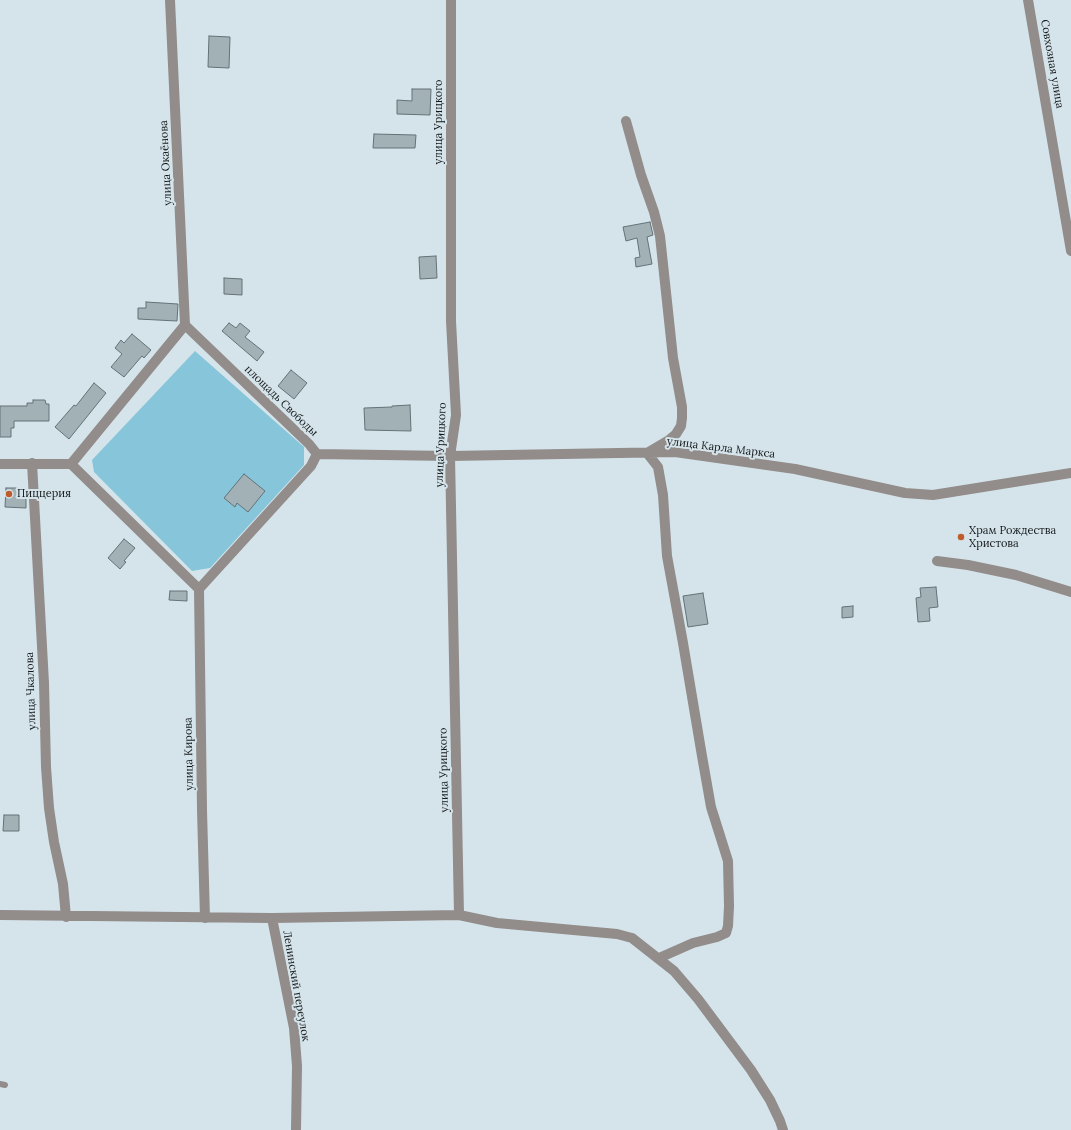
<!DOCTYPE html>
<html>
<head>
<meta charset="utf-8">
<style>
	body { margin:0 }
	canvas { display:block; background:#d5e4ea }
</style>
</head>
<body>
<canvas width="1071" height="1130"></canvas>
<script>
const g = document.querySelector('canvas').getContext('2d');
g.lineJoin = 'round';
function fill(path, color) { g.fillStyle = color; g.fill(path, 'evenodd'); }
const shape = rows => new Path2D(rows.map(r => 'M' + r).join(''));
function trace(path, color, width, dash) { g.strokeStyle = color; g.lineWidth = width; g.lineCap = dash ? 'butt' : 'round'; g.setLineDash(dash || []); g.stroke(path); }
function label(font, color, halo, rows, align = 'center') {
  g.font = font + ' Lora,serif'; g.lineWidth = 4; g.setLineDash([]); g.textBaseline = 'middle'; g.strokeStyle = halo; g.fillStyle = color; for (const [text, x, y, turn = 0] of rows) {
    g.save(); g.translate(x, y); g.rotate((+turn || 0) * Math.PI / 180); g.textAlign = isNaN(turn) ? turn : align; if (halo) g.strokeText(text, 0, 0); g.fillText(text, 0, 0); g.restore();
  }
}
fill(shape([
	[195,351,304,447,304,465,210,568,192,571,94,472,92,460]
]), '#87c5da');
const building = shape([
	[209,36,230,37,229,68,208,67,209,36],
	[412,89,431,89,430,115,397,114,397,100,412,101,412,89],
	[374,134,416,135,415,148,373,148,374,134],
	[650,222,653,235,647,237,652,264,636,267,635,258,640,257,637,238,626,241,623,227,650,222],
	[436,256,437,278,420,279,419,257,436,256],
	[224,278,242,279,242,295,224,294,224,278],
	[146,302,178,304,177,321,138,319,138,308,146,308,146,302],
	[229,323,236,328,240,323,250,331,245,337,264,352,257,361,222,331,229,323],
	[132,334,151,350,144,358,142,356,124,377,111,367,122,354,115,348,121,340,124,343,132,334],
	[291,370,307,383,294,399,278,386,291,370],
	[94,383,106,393,69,439,55,427,74,405,76,406,94,383],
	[33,400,45,400,46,404,49,404,49,421,14,421,14,428,11,428,11,437,0,437,0,406,27,406,27,403,33,403,33,400],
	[410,405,411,431,365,430,364,408,392,407,392,406,410,405],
	[244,474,265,491,248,512,237,503,235,507,224,498,244,474],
	[6,488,22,488,22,490,26,491,26,508,5,507,6,488],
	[124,539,135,548,124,561,126,562,120,569,108,558,124,539],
	[936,587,938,607,929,608,930,621,918,622,916,598,921,597,920,588,936,587],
	[170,591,187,591,187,601,169,600,170,591],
	[703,593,708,624,688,627,683,596,703,593],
	[853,606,853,617,842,618,842,607,853,606],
	[4,815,19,815,19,831,3,831,4,815]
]);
fill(building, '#a2b1b6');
trace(building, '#647277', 1);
trace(shape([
	[0,1084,5,1085]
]), '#928c8a', 6);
trace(shape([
	[170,0,185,325],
	[451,0,451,321,456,415,450,456,459,915],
	[1028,0,1071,251],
	[626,121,641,175,654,212,660,236,673,358,682,407,682,418,681,426,676,434,669,440,647,453,658,467,663,495,667,556,683,643,702,756,711,807,728,861,729,906,728,926,726,933,717,937,693,943,659,958],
	[317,454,450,456,675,452,795,469,905,493,933,495,1071,473],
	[32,463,44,683,46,767,49,808,54,842,63,884,66,917],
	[0,464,71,464],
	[71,464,185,325,309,444,317,454,311,466,199,589],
	[71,464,199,589],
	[937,561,968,565,1016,575,1071,592],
	[199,589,202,810,205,918],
	[0,915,272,918,459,915,497,923,617,934,632,938,674,971,698,999,751,1070,770,1100,780,1121,783,1130],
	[272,918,294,1028,297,1066,296,1130]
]), '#928c8a', 10);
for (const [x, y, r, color] of [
	[9,494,4,"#c05b2c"],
	[961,537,4,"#c05b2c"]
]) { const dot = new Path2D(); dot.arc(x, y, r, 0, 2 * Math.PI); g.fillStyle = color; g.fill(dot); trace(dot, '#d5e4ea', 1.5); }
label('11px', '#121719', '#d5e4ea', [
	["Совхозная улица",1052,64,80],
	["улица Урицкого",439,122,-90],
	["улица Окаёнова",166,163,-93],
	["площадь Свободы",281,401,44],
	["улица Урицкого",441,445,-88],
	["улица Карла Маркса",721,448,7],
	["улица Чкалова",31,691,-92],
	["улица Кирова",189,754,-91],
	["улица Урицкого",444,770,-91],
	["Ленинский переулок",296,986,80]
]);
label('11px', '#121719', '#d5e4ea', [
	["Пиццерия",17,494],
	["Храм Рождества",969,531],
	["Христова",969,544]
], 'left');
</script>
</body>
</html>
